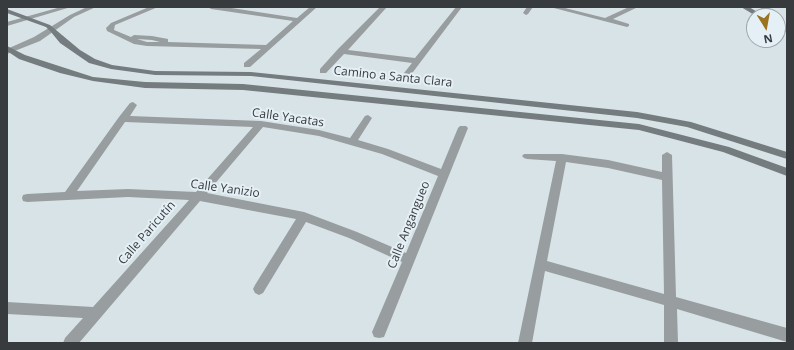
<!DOCTYPE html>
<html>
<head>
<meta charset="utf-8">
<style>
	body { margin:0 }
	#map { position:relative; width:794px; height:350px; overflow:hidden; background:#d8e3e8; font-family:"Open Sans",sans-serif }
	canvas { display:block }
	.frame { position:absolute; inset:0; border:8px solid #373b3d; pointer-events:none }
	.north { position:absolute; left:746px; top:8px; width:40px; height:40px; box-sizing:border-box; background:#e5f0f6; border:1px solid #9fa8ac; border-radius:50%; rotate:169deg; font-size:11px; font-weight:700; line-height:16px; text-align:center; color:#373b3d }
	.north::after { content:''; display:block; margin:auto; width:14px; height:18px; background:#9b721f; clip-path:polygon(50% 0,100% 100%,50% 72%,0 100%) }
</style>
</head>
<body>
<div id="map">
<canvas width="794" height="350"></canvas>
<div class="frame"></div>
<div class="north">N</div>
</div>
<script>
const g = document.querySelector('canvas').getContext('2d');
g.lineJoin = 'round';
const shape = rows => new Path2D(rows.map(r => 'M' + r).join(''));
function fill(path, color) { g.fillStyle = color; g.fill(path, 'evenodd'); }
function label(font, color, halo, rows, align = 'center') {
  g.font = font + ' "Open Sans",sans-serif'; g.lineWidth = 4; g.setLineDash([]); g.textBaseline = 'middle'; g.strokeStyle = halo; g.fillStyle = color; for (const [text, x, y, turn = 0] of rows) {
    g.save(); g.translate(x, y); g.rotate((+turn || 0) * Math.PI / 180); g.textAlign = isNaN(turn) ? turn : align; if (halo) g.strokeText(text, 0, 0); g.fillText(text, 0, 0); g.restore();
  }
}
fill(shape([
	[61,7,71,7,7,26,7,22,61,7],
	[87,7,96,7,74,17,40,41,7,54,7,49,34,37,70,15,87,7],
	[149,7,158,7,115,25,114,30,131,37,134,35,152,36,168,39,168,42,266,45,293,21,211,9,208,7,225,7,297,18,310,7,317,7,250,67,244,67,244,63,261,49,147,46,134,44,107,31,106,28,111,23,149,7],
	[137,39,152,40,160,42,147,42,137,39],
	[380,7,387,7,348,50,415,58,456,7,462,7,407,80,404,80,400,78,412,63,344,54,326,73,320,73,320,69,338,49,380,7],
	[527,7,533,7,528,14,526,15,523,13,527,7],
	[550,7,561,7,605,18,629,7,638,7,613,19,629,24,629,26,627,27,550,7],
	[133,102,137,105,130,116,261,121,319,130,350,138,365,116,368,115,372,118,358,140,388,149,441,169,458,128,460,126,466,126,468,128,384,337,379,338,374,337,372,332,402,262,349,238,306,222,263,293,259,295,255,293,253,289,255,285,296,219,200,201,79,343,63,343,65,338,83,318,7,314,7,302,93,307,189,200,128,197,27,202,23,201,22,198,23,195,27,194,65,192,119,117,130,103,133,102],
	[125,122,253,127,196,192,128,189,77,191,125,122],
	[263,127,319,136,382,154,438,176,406,253,357,232,304,212,207,193,263,127],
	[667,152,672,155,676,297,787,328,787,342,677,309,678,343,664,343,664,305,545,271,532,343,518,343,556,161,527,159,524,158,522,156,524,154,562,154,608,160,662,172,662,155,667,152],
	[566,162,608,168,662,180,664,294,547,261,566,162]
]), '#989d9f');
fill(shape([
	[741,7,749,7,764,16,756,16,741,7],
	[759,7,767,7,781,16,778,18,778,16,773,16,759,7],
	[7,9,50,25,80,50,95,59,112,65,155,71,251,72,637,112,691,122,787,152,787,159,687,127,637,118,251,76,155,75,111,69,89,63,60,43,51,32,46,27,7,13,7,9],
	[778,23,787,28,787,33,778,28,778,23],
	[7,46,25,55,93,77,145,82,243,84,639,124,729,147,787,168,787,176,723,152,639,130,243,90,145,88,93,81,60,73,19,59,7,51,7,46]
]), '#757c7f');
label('12px', '#373b3d', '#e5f0f6', [
	["Camino a Santa Clara",393,77,6],
	["Calle Yacatas",288,118,8],
	["Calle Yanizio",225,189,8],
	["Calle Angangueo",409,225,-68],
	["Calle Paricutín",147,233,-49]
]);
</script>
</body>
</html>
